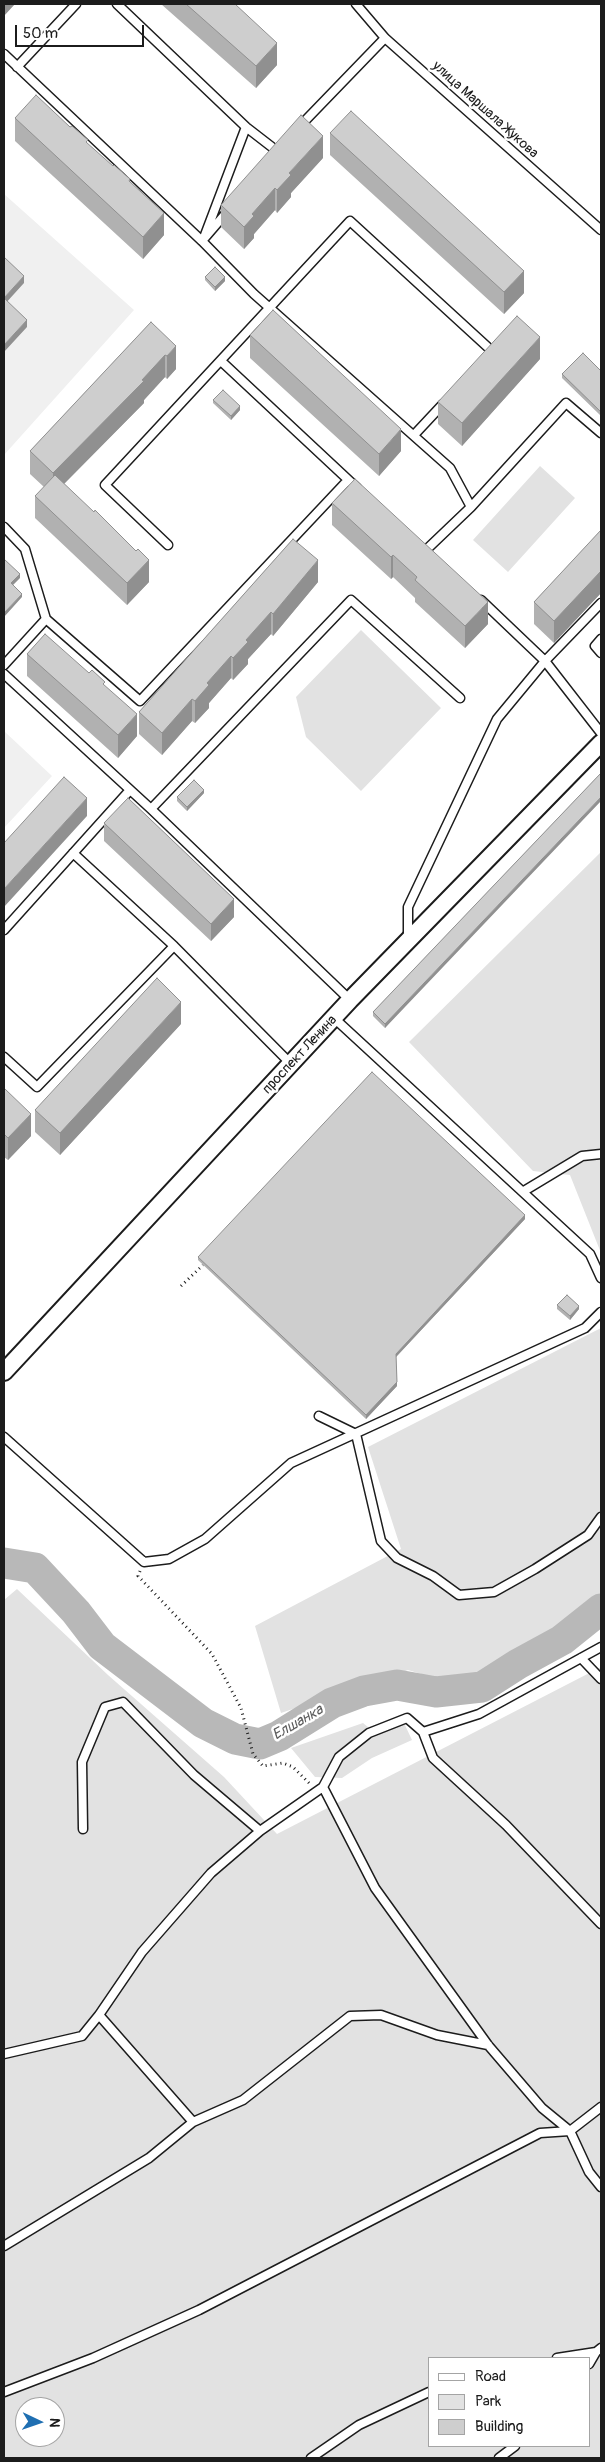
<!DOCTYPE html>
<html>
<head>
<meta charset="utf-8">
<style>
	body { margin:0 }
	#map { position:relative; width:605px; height:2462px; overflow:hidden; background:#fff; font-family:Pangolin,sans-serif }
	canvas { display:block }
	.frame { position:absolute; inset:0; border:5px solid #1c1c1c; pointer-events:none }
	.legend { position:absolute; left:428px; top:2357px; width:162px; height:90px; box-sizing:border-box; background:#fff; border:1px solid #a4a4a4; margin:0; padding:6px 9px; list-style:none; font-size:15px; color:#1c1c1c }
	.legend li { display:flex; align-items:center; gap:10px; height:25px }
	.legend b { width:25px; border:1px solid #a4a4a4 }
	.north { position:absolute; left:15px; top:2397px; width:50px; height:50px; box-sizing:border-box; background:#fff; border:1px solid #a4a4a4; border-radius:50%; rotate:93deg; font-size:14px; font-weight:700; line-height:20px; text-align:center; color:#1c1c1c }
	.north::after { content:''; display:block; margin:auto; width:18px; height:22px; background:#1f6fb2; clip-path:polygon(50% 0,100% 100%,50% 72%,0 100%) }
	.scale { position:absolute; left:15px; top:25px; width:129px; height:22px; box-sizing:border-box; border:2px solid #1c1c1c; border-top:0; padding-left:6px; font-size:15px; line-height:18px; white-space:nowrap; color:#1c1c1c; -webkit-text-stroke:4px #fff; paint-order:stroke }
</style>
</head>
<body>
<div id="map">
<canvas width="605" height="2462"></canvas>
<div class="frame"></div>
<ul class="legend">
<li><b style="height:6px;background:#fff"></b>Road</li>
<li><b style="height:14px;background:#e2e2e2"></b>Park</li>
<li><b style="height:14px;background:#cecece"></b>Building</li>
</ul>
<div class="north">N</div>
<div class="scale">50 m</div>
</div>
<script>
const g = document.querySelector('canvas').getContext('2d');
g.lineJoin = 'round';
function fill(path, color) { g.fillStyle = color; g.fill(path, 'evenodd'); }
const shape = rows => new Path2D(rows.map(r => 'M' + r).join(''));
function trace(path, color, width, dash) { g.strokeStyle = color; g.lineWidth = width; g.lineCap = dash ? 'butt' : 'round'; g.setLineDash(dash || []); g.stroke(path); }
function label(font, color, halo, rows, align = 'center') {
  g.font = font + ' Pangolin,sans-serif'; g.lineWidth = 5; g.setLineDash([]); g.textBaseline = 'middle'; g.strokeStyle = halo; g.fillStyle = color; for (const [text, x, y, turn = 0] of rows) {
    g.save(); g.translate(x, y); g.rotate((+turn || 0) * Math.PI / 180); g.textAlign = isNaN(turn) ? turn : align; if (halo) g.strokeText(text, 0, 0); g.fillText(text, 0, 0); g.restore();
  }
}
fill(shape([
	[4,194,134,310,4,455],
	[4,731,52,776,4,828]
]), '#f0f0f0');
fill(shape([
	[540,466,575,498,508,572,473,540],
	[361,630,441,708,361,791,306,737,296,697],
	[601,852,601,1253,570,1175,533,1171,409,1042],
	[601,1328,601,1601,461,1686,408,1670,281,1713,255,1626,401,1549,368,1447],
	[17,1589,108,1675,224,1777,277,1834,601,1667,601,2458,4,2458,4,1600],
	[429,2358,589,2358,589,2446,429,2446],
	[25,2407,55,2407,55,2437,25,2437],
	[363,1723,368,1727,404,1723,412,1740,372,1758,342,1778,315,1777,291,1748]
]), '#e2e2e2');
trace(shape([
	[4,1563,35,1568,76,1612,102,1646,203,1723,235,1739,260,1744,279,1736,332,1703,364,1691,397,1685,436,1692,482,1687,518,1664,562,1640,601,1609]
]), '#b8b8b8', 31);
const service = shape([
	[117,4,246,127,277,151],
	[356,4,385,38,601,230],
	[4,54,202,241,254,294,450,468,471,507],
	[17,67,76,4],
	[299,127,385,38],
	[205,235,246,127],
	[202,241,227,212],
	[221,361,357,488],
	[414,435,443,404],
	[4,527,25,549,46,619,140,701,348,480],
	[168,545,105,485,350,221,493,352,491,354],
	[426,550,471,507,566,403,601,433],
	[481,600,545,661,601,733],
	[601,639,595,646,601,653],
	[4,665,46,619],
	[4,674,151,809,350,1000],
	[151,809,351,600,460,698],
	[73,853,174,946,291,1064],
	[4,930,130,790],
	[408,938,408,907,497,719,545,661,601,603],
	[334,1018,590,1254,601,1278],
	[4,1057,37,1087,174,946],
	[524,1191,582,1156,601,1154],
	[319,1416,356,1434,381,1541,397,1558,433,1576,459,1595,494,1592,535,1569,588,1535,601,1517],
	[4,1437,144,1562,169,1559,205,1539,291,1463,585,1328,601,1312],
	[581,1658,601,1679],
	[423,1732,433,1758,506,1825,601,1924],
	[323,1787,375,1888,488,2045,542,2108,570,2131,589,2172,601,2187],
	[83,1829,82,1762,105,1707,123,1702,194,1775,260,1831],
	[4,2054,82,2036,99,2015],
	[193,2122,99,2015,142,1952,211,1873,260,1831,323,1787,339,1757,369,1733,407,1718,423,1732,479,1714,601,1647],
	[4,2246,149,2158,193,2122,243,2100,350,2016,381,2015,437,2035,488,2045],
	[557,2358,596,2352,601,2348],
	[589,2364,596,2352],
	[4,2392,93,2358,199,2310,540,2133,570,2131,601,2107],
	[311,2458,359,2425,429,2392],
	[499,2458,515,2446]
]);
const minor = shape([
	[4,1372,350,1000,601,743]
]);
trace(service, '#1c1c1c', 11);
trace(minor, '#1c1c1c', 20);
trace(shape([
	[181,1286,203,1265],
	[140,1571,138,1576,212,1654,241,1708,253,1754,263,1766,283,1763,293,1767,309,1783]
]), '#1c1c1c', 3, [1, 4]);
trace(service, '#fff', 8);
trace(minor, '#fff', 16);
fill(shape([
	[161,4,235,4,277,65,256,88],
	[15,118,88,144,130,182,164,235,143,259,15,141],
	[330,133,524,293,504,314,330,155],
	[323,158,291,193,291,197,277,213,275,210,254,234,254,238,244,249,221,227,221,205],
	[205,277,225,281,215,291,205,280],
	[151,322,176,369,167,379,165,377,144,400,144,403,64,484,149,582,127,605,35,518,35,496,44,487,30,474,30,451],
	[250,335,401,451,379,476,250,358],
	[540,359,462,446,438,424,438,402],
	[601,371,601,416,562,378,562,374],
	[213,400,240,410,231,420,213,403],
	[332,503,488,624,465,648,415,602,415,598,393,577,391,579,332,525],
	[601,530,601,593,554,643,534,624,534,602],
	[293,539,318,582,273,636,271,634,248,659,248,664,233,680,231,678,209,703,209,708,195,723,192,721,162,755,139,734,139,712],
	[27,654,89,673,137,736,118,758,27,676],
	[601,773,385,1028,373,1016,373,1012],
	[204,793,187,811,177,801,177,797],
	[104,823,234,917,211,941,104,841],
	[181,1024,60,1155,35,1132,35,1110],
	[4,1088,31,1136,8,1160,4,1157],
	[525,1219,396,1357,397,1386,366,1419,198,1260,198,1257],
	[557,1305,579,1309,570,1320,557,1309]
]), '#b1b1b1');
fill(shape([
	[4,4,15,4,4,16],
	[277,43,277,65,256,88,256,66],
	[323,136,323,158,291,193,291,197,277,213,277,190,289,173],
	[275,188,275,210,254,234,254,238,244,249,244,227,252,214],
	[164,213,164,235,143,259,143,237],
	[524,271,524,293,504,314,504,292],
	[24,276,24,283,4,305,4,298],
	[225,277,225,281,215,291,215,287],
	[27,320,27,327,4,352,4,345],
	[540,337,540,359,462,446,462,423],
	[176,346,176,369,167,379,167,356],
	[165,355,165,377,144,400,144,403,53,495,53,473],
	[240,406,240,410,231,420,231,416],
	[401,429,401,451,379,476,379,454],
	[393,555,393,577,391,579,391,557],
	[149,560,149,582,127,605,127,583],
	[318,560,318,582,273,636,273,614],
	[601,571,601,593,554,643,554,621],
	[20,574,20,578,11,587,11,583],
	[22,594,22,597,4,617,4,613],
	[488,602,488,624,465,648,465,626],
	[271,612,271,634,248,659,248,664,233,680,233,658,246,640],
	[231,656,231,678,209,703,209,708,195,723,195,701,207,683],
	[192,699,192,721,162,755,162,733],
	[137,714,137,736,118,758,118,735],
	[204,790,204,793,187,811,187,807],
	[601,797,601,801,385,1028,385,1024],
	[87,798,87,816,4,907,4,889],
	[234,899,234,917,211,941,211,924],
	[181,1002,181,1024,60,1155,60,1133],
	[31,1114,31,1136,8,1160,8,1138],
	[525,1215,525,1219,396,1357,396,1354],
	[579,1306,579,1309,570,1320,570,1316],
	[397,1382,397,1386,366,1419,366,1415]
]), '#909090');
const building = shape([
	[186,4,235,4,277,43,256,66,186,4],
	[36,95,70,127,72,126,88,140,86,142,113,166,114,165,130,179,129,181,164,213,143,237,15,118,36,95],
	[351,111,524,271,504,292,330,133,351,111],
	[301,115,323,136,289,173,291,175,277,190,275,188,252,214,254,216,244,227,221,205,301,115],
	[4,257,24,276,4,298,27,320,4,345,4,257],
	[215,267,225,277,215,287,205,277,215,267],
	[273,310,401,429,379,454,250,335,273,310],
	[517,316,540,337,462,423,438,402,517,316],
	[151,322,176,346,167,356,165,355,142,380,144,381,53,473,30,451,151,322],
	[583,353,601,371,601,412,562,374,583,353],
	[223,390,240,406,231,416,213,400,223,390],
	[55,475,94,512,95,510,136,551,138,549,149,560,127,583,35,496,55,475],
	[355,479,488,602,465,626,415,580,417,577,393,555,391,557,332,503,355,479],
	[601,530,601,571,554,621,534,602,601,530],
	[293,539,318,560,273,614,271,612,246,640,248,642,233,658,231,656,207,683,209,685,195,701,192,699,162,733,139,712,293,539],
	[4,559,20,574,11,583,22,594,4,613,4,559],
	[45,634,89,673,92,670,105,682,103,684,137,714,118,735,27,654,45,634],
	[601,773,601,797,385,1024,373,1012,601,773],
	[64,777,87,798,4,889,4,843,64,777],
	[194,780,204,790,187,807,177,797,194,780],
	[128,798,234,899,211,924,104,823,128,798],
	[157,978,181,1002,60,1133,35,1110,157,978],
	[372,1072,525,1215,396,1354,397,1382,366,1415,198,1257,372,1072],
	[4,1088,31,1114,8,1138,4,1134,4,1088],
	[567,1295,579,1306,570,1316,557,1305,567,1295]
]);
fill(building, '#cecece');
trace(building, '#909090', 1);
label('14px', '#1c1c1c', '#fff', [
	["улица Маршала Жукова",485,110,42],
	["проспект Ленина",300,1055,-47]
]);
label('italic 15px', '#5a5a5a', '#fff', [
	["Елшанка",298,1723,-30]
]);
</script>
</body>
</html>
